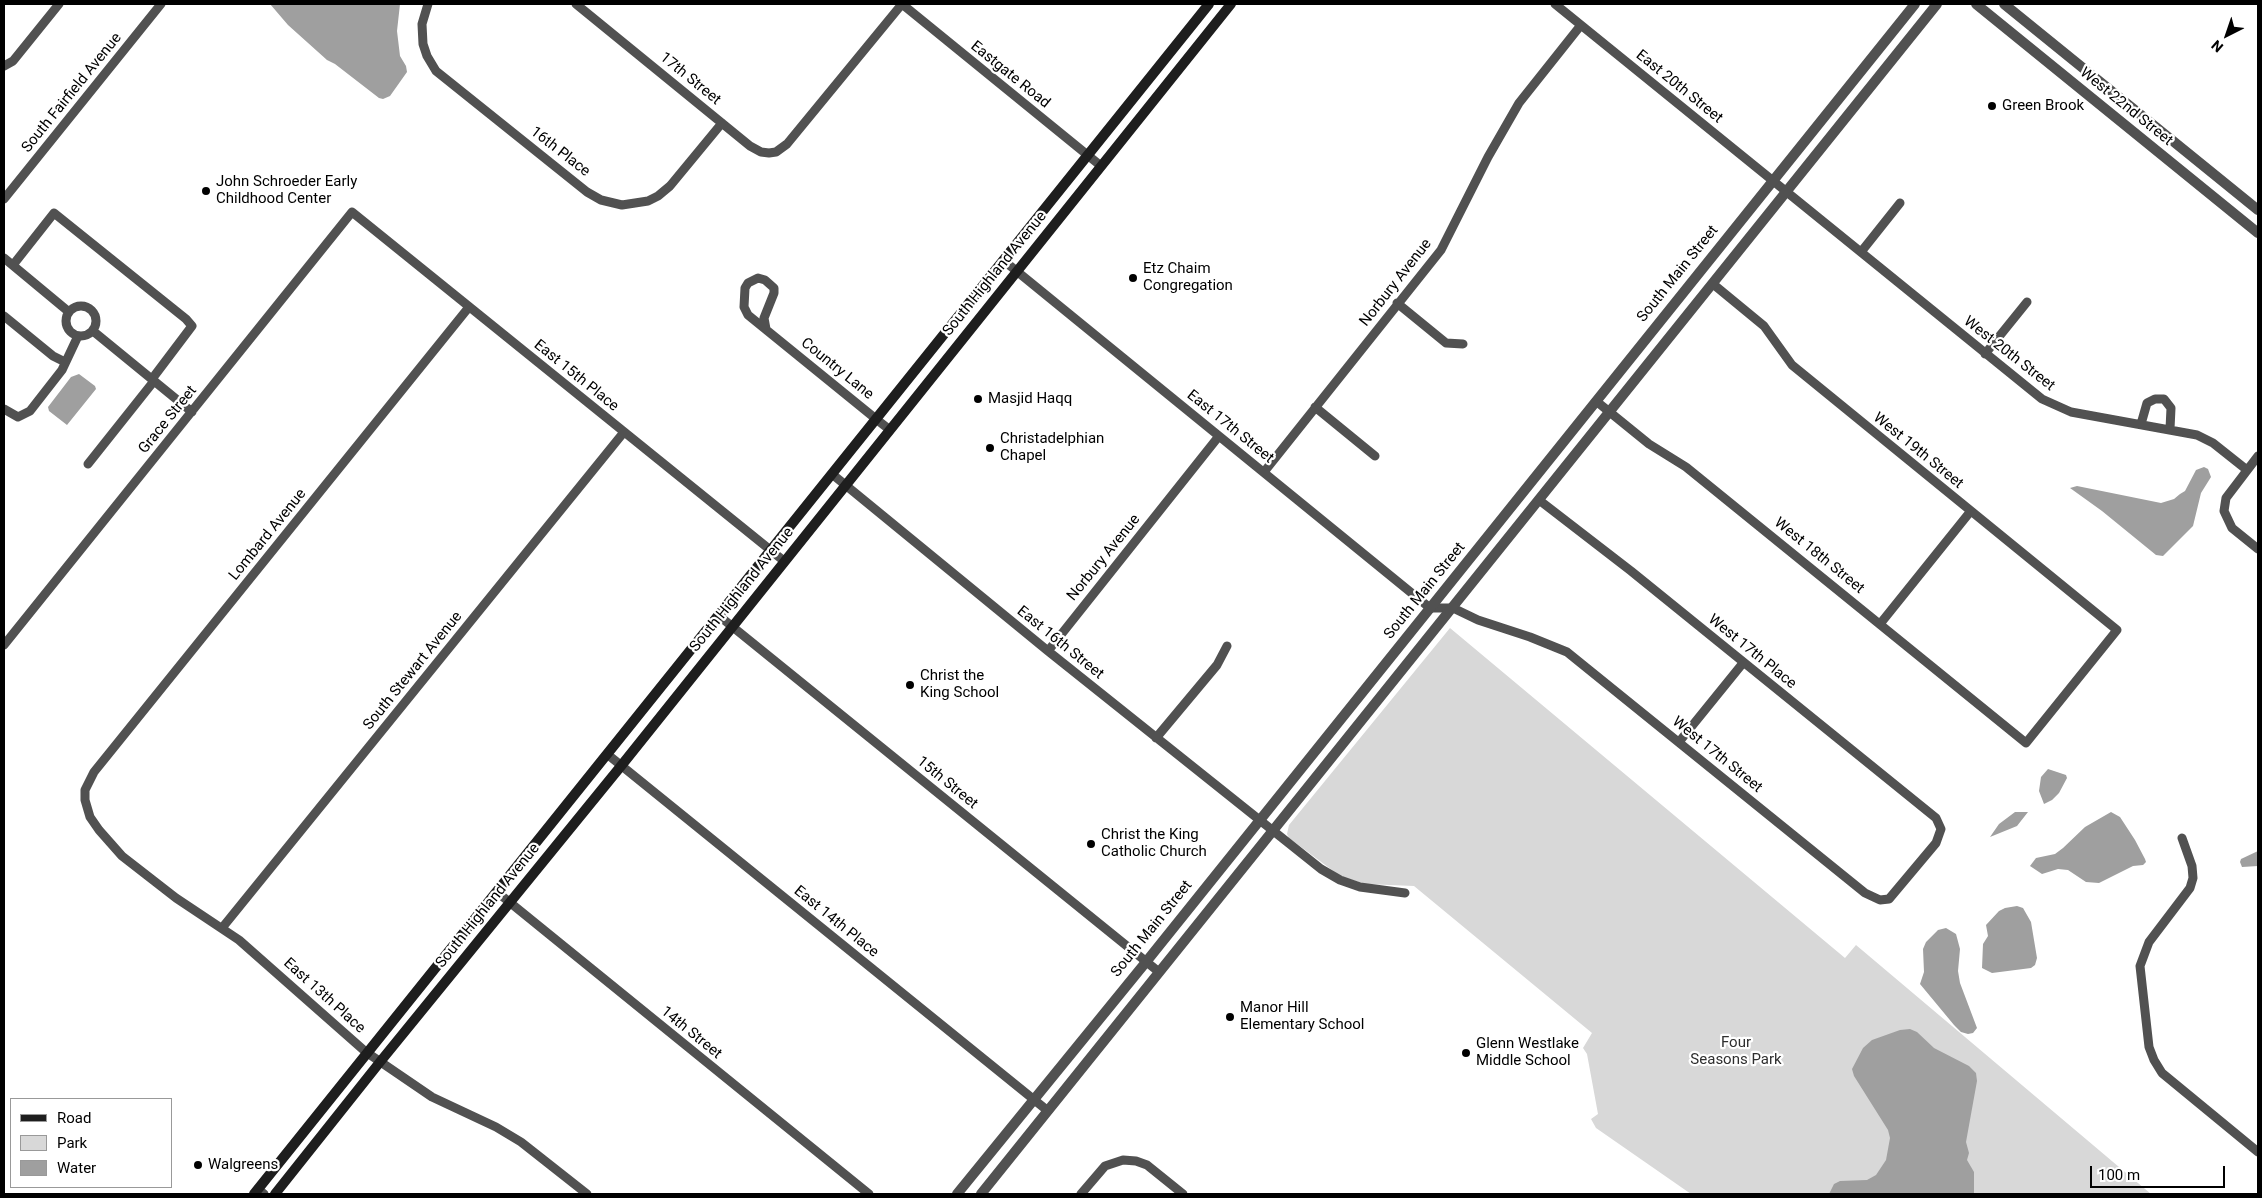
<!DOCTYPE html>
<html>
<head>
<meta charset="utf-8">
<style>
	body { margin:0 }
	#map { position:relative; width:2262px; height:1198px; overflow:hidden; background:#fff; font-family:Roboto,sans-serif }
	canvas { display:block }
	.frame { position:absolute; inset:0; border:5px solid #000; pointer-events:none }
	.legend { position:absolute; left:10px; top:1098px; width:162px; height:90px; box-sizing:border-box; background:#fff; border:1px solid #999; margin:0; padding:6px 9px; list-style:none; font-size:15px; color:#000 }
	.legend li { display:flex; align-items:center; gap:10px; height:25px }
	.legend b { width:25px; border:1px solid #999 }
	.north { position:absolute; left:2202px; top:10px; width:50px; height:50px; -webkit-text-stroke:4px #fff; paint-order:stroke; rotate:221deg; font-size:14px; font-weight:700; line-height:20px; text-align:center; color:#000 }
	.north::after { content:''; display:block; margin:auto; width:18px; height:22px; background:#000; clip-path:polygon(50% 0,100% 100%,50% 72%,0 100%) }
	.scale { position:absolute; left:2090px; top:1166px; width:135px; height:22px; box-sizing:border-box; border:2px solid #000; border-top:0; padding-left:6px; font-size:15px; line-height:18px; white-space:nowrap; color:#000; -webkit-text-stroke:4px #fff; paint-order:stroke }
</style>
</head>
<body>
<div id="map">
<canvas width="2262" height="1198"></canvas>
<div class="frame"></div>
<ul class="legend">
<li><b style="height:6px;background:#1e1e1e"></b>Road</li>
<li><b style="height:14px;background:#d8d8d8"></b>Park</li>
<li><b style="height:14px;background:#9f9f9f"></b>Water</li>
</ul>
<div class="north">N</div>
<div class="scale">100 m</div>
</div>
<script>
const g = document.querySelector('canvas').getContext('2d');
g.lineJoin = 'round';
function fill(path, color) { g.fillStyle = color; g.fill(path, 'evenodd'); }
const shape = rows => new Path2D(rows.map(r => 'M' + r).join(''));
function trace(path, color, width, dash) { g.strokeStyle = color; g.lineWidth = width; g.lineCap = dash ? 'butt' : 'round'; g.setLineDash(dash || []); g.stroke(path); }
function label(font, color, halo, rows, align = 'center') {
  g.font = font + ' Roboto,sans-serif'; g.lineWidth = 4.5; g.setLineDash([]); g.textBaseline = 'middle'; g.strokeStyle = halo; g.fillStyle = color; for (const [text, x, y, turn = 0] of rows) {
    g.save(); g.translate(x, y); g.rotate((+turn || 0) * Math.PI / 180); g.textAlign = isNaN(turn) ? turn : align; if (halo) g.strokeText(text, 0, 0); g.fillText(text, 0, 0); g.restore();
  }
}
fill(shape([
	[1450,628,1845,958,1856,945,2151,1194,1691,1194,1596,1128,1591,1119,1598,1114,1587,1054,1583,1048,1592,1033,1414,886,1365,884,1340,876,1289,838,1287,834,1289,825]
]), '#d8d8d8');
fill(shape([
	[270,4,400,4,397,31,400,56,406,66,407,72,390,96,383,99,379,98,335,64,327,60,288,25],
	[79,374,95,386,96,389,67,425,49,411,48,407,71,377],
	[2204,467,2208,469,2211,477,2201,493,2193,526,2163,556,2156,555,2102,511,2070,488,2077,486,2161,503,2174,499,2180,494,2185,491,2196,470],
	[2048,769,2066,775,2067,778,2059,793,2052,800,2044,804,2039,791,2041,777],
	[2015,812,2028,812,2017,826,1990,837,1999,824],
	[2111,812,2120,817,2135,840,2145,859,2146,862,2143,865,2133,866,2099,883,2086,882,2068,870,2058,869,2042,874,2030,866,2036,858,2055,854,2063,848,2085,827],
	[2258,851,2258,866,2242,867,2240,862,2241,859],
	[2017,906,2023,908,2031,922,2037,958,2035,965,2031,968,1992,973,1982,968,1983,944,1988,936,1986,925,1999,911,2005,908],
	[1946,928,1956,934,1960,949,1958,971,1960,983,1977,1028,1973,1033,1968,1034,1961,1032,1954,1025,1920,984,1924,972,1923,949,1926,942,1938,930],
	[1910,1029,1917,1032,1934,1048,1969,1066,1976,1073,1977,1081,1966,1142,1969,1153,1967,1160,1974,1172,1974,1194,1829,1194,1834,1184,1840,1181,1867,1180,1876,1175,1886,1160,1890,1138,1888,1130,1854,1076,1852,1069,1863,1048,1872,1040,1900,1030]
]), '#9f9f9f');
trace(shape([
	[428,4,422,24,423,44,427,56,436,71,587,192,601,200,622,205,648,201,658,196,670,186,722,123],
	[576,4,750,146,761,152,769,153,776,152,787,144,902,4],
	[902,4,1101,166],
	[1555,4,2042,399,2071,412,2197,435,2213,443,2247,470],
	[4,66,13,61,59,4],
	[4,199,161,4],
	[1861,252,1900,203],
	[4,258,69,312],
	[1003,260,1430,608,1453,608,1478,620,1530,637,1567,652,1865,893,1880,900,1889,899,1936,843,1941,829,1936,818,1631,571,1539,500],
	[13,265,54,213,186,319,192,326,152,379],
	[1397,303,1446,343,1463,344],
	'66 321a15 15 0 1 1 30 0a15 15 0 1 1-30 0Z',
	[469,307,94,772,85,790,85,800,90,817,99,830,122,856,176,898,239,940,366,1052,432,1097,496,1127,521,1142,587,1194],
	[4,316,53,356,65,362],
	[766,329,764,318,774,293,774,288,765,280,758,278,748,283,745,288,744,307,748,315,876,419,890,430],
	[93,331,192,412],
	[1985,354,2027,302],
	[1596,401,1649,444,1686,467,2026,743,2117,630,1792,365,1764,326,1713,284],
	[1315,407,1375,456],
	[4,409,18,417,30,411,62,370,78,336],
	[2141,424,2147,403,2155,399,2164,399,2171,408,2170,429],
	[2258,456,2226,498,2224,511,2232,528,2258,549],
	[88,464,154,381],
	[1264,472,1441,250,1488,157,1519,103,1581,25],
	[832,474,1048,651,1321,869,1340,880,1360,887,1405,893],
	[718,615,1159,972],
	[1880,624,1970,512],
	[4,645,352,212,784,561],
	[1048,651,1219,436],
	[1156,738,1217,665,1227,646],
	[1679,742,1743,663],
	[607,754,1048,1111],
	[2182,838,2192,866,2193,878,2190,888,2149,942,2140,966,2149,1047,2154,1060,2162,1073,2258,1152],
	[497,892,869,1194],
	[222,928,624,432],
	[258,1189,264,1194],
	[1081,1194,1105,1166,1123,1160,1136,1161,1147,1165,1183,1194]
]), '#515151', 9);
trace(shape([
	[1976,4,2258,233],
	[2004,4,2258,210],
	[957,1194,1146,962,1915,4],
	[981,1194,1937,4]
]), '#515151', 10);
trace(shape([
	[254,1194,1209,4],
	[275,1194,380,1062,621,766,1231,4]
]), '#1e1e1e', 10);
for (const [x, y, r, color] of [
	[1992,106,5,"#000"],
	[206,191,5,"#000"],
	[1133,278,5,"#000"],
	[978,399,5,"#000"],
	[990,448,5,"#000"],
	[910,685,5,"#000"],
	[1091,844,5,"#000"],
	[1230,1017,5,"#000"],
	[1466,1053,5,"#000"],
	[198,1165,5,"#000"]
]) { const dot = new Path2D(); dot.arc(x, y, r, 0, 2 * Math.PI); g.fillStyle = color; g.fill(dot); trace(dot, '#fff', 2); }
label('15px', '#000', '#fff', [
	["Eastgate Road",1010,75,39],
	["17th Street",690,79,39],
	["East 20th Street",1679,87,39],
	["South Fairfield Avenue",72,93,-51],
	["West 22nd Street",2126,107,39],
	["16th Place",560,152,38],
	["South Highland Avenue",995,274,-51],
	["South Main Street",1678,274,-51],
	["Norbury Avenue",1396,283,-52],
	["West 20th Street",2009,354,38],
	["Country Lane",837,369,39],
	["East 15th Place",576,376,39],
	["Grace Street",168,420,-51],
	["East 17th Street",1230,427,39],
	["West 19th Street",1918,451,39],
	["Lombard Avenue",268,535,-51],
	["West 18th Street",1819,556,39],
	["Norbury Avenue",1104,558,-51],
	["South Highland Avenue",742,590,-51],
	["South Main Street",1425,591,-51],
	["East 16th Street",1060,643,39],
	["West 17th Place",1752,652,39],
	["South Stewart Avenue",413,671,-51],
	["West 17th Street",1717,755,39],
	["15th Street",947,783,39],
	["South Highland Avenue",488,906,-51],
	["East 14th Place",836,922,39],
	["South Main Street",1152,929,-51],
	["East 13th Place",324,996,42],
	["14th Street",691,1033,39]
]);
label('15px', '#000', '#fff', [
	["Green Brook",2002,106],
	["John Schroeder Early",216,182],
	["Childhood Center",216,199],
	["Etz Chaim",1143,269],
	["Congregation",1143,286],
	["Masjid Haqq",988,399],
	["Christadelphian",1000,439],
	["Chapel",1000,456],
	["Christ the",920,676],
	["King School",920,693],
	["Christ the King",1101,835],
	["Catholic Church",1101,852],
	["Manor Hill",1240,1008],
	["Elementary School",1240,1025],
	["Glenn Westlake",1476,1044],
	["Middle School",1476,1061],
	["Walgreens",208,1165]
], 'left');
label('15px', '#2f2f2f', '#fff', [
	["Four",1736,1043],
	["Seasons Park",1736,1060]
]);
</script>
</body>
</html>
